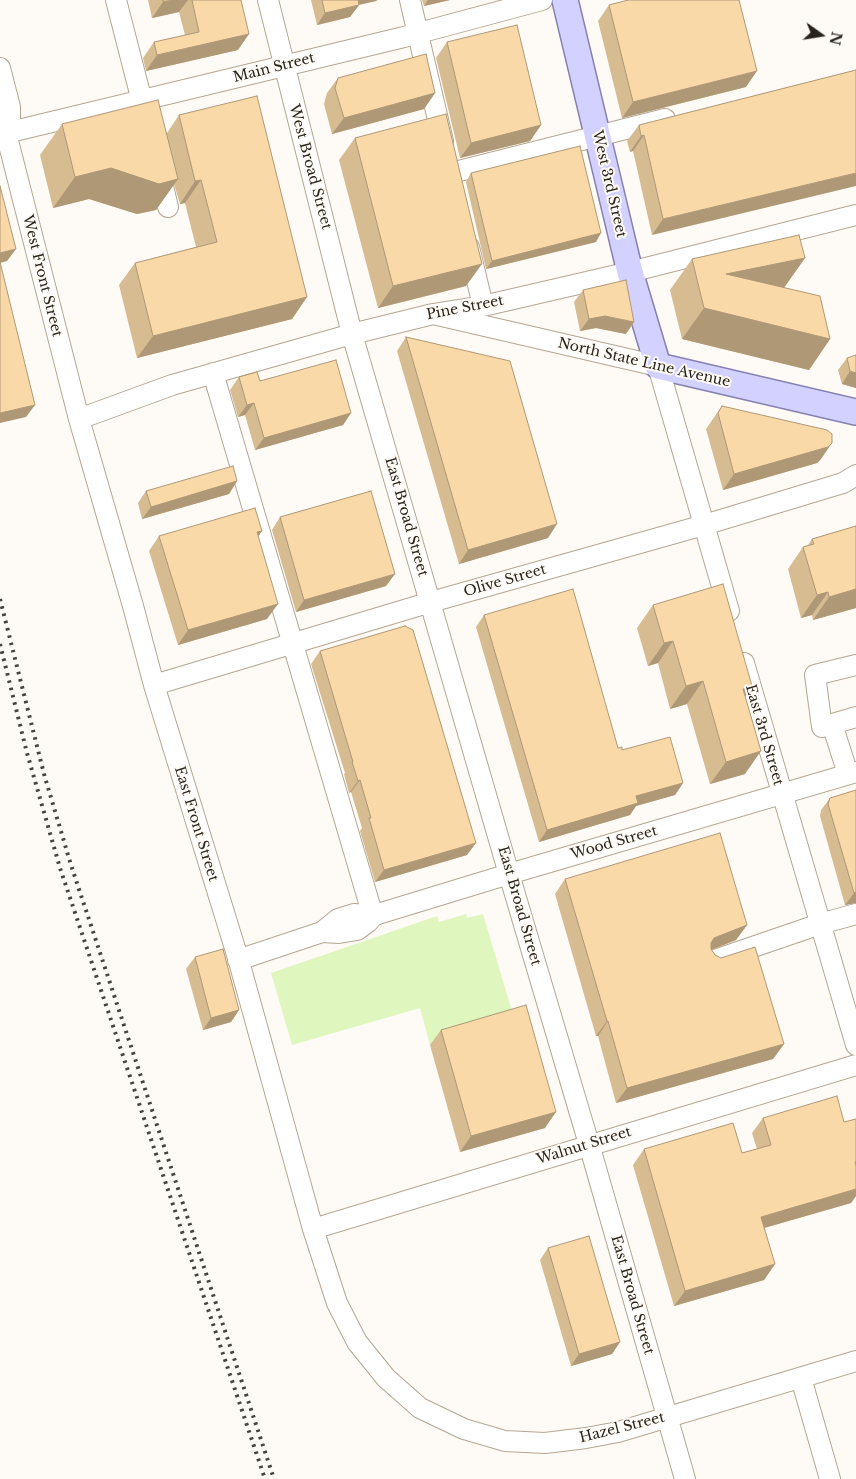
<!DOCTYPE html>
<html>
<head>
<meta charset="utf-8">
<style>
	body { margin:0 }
	#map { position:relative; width:856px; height:1479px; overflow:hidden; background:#fefbf6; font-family:"Libre Baskerville",serif }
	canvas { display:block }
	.north { position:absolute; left:796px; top:10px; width:50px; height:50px; -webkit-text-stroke:4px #fefbf6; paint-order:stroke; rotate:103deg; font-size:14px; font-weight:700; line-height:20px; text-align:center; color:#29241c }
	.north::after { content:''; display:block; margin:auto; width:18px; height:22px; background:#29241c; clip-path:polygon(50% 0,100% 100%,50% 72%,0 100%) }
</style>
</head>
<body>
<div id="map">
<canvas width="856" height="1479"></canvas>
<div class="north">N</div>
</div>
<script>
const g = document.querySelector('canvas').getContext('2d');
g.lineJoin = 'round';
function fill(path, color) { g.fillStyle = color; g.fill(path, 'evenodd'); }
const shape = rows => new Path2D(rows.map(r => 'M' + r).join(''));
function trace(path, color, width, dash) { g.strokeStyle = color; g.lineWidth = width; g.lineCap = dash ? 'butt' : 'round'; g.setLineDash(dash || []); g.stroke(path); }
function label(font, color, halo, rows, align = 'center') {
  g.font = font + ' "Libre Baskerville",serif'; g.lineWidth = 4; g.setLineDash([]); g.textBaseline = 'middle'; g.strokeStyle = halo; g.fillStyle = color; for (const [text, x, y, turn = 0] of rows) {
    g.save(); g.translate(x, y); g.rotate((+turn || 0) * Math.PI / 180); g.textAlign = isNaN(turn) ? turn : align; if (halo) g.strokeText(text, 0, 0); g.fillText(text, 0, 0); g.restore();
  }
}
fill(shape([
	[466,914,467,918,483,914,515,1021,430,1045,420,1008,292,1045,271,973,437,916,439,922]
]), '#dff7be');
const minor = shape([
	[116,0,145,113],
	[268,0,352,334,509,874,589,1144,685,1479],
	[410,0,443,141],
	[0,68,10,107,10,119,6,133,79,419,133,606,154,685,238,958,313,1229,337,1303,357,1342,386,1378,420,1408,464,1429,505,1441,545,1443,586,1438,618,1432,856,1361],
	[6,133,404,37,542,0],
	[159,170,168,207],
	[451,173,665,119],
	[469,247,483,306],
	[433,314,658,366,729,611],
	[213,373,373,916],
	[79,419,172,385,352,334,433,314,483,306,630,272,856,215],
	[744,663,856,1045],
	[856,665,815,675,822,727,856,717],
	[154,685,431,602,704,525,843,483,856,475],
	[832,724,848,774],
	[322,932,339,933,357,930,368,922,373,916],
	[238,960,322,932,338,919,354,914,373,916,378,914,509,874,856,772],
	[712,961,820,924,856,914],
	[313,1229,856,1065],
	[801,1378,830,1479]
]);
const major = shape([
	[565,0,630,272,658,366,856,412]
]);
trace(minor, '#b4a692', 22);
trace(major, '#8580b0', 28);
trace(minor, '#fff', 20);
trace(major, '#d3d1ff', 25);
trace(shape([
	[0,599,44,774,71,865,274,1479],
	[0,644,27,753,60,868,265,1479]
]), '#48433c', 4, [2.5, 5]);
fill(shape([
	[148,0,241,0,238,50,146,71,143,58,154,42,185,35,179,12,152,18],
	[311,0,377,0,376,1,359,5,350,17,317,25],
	[422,0,450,0,424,6],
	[609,5,746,87,622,118,598,21],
	[447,42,541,125,530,141,460,158,436,58],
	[856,70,652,235,633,151,630,152,627,141,639,125],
	[338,78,435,93,424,109,332,134,324,104,327,93],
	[179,115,307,297,292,319,137,358,119,285,135,263,196,247,185,203,180,204,174,184,156,210,137,214,89,199,53,208,40,155,62,124,167,133],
	[355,138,466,286,378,308,339,160],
	[471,173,596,242,486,269,466,182],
	[805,258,784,288,830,339,809,370,682,339,670,290,692,259],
	[583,290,626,334,596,328,580,331,574,302],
	[406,337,548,538,459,564,397,351],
	[856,355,856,388,842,384,838,370,847,358],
	[239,377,260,381,351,413,343,425,255,450,245,415,238,417,230,390],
	[722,406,821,459,817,463,723,490,706,429],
	[237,481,229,494,142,519,138,503,146,491],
	[280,517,386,586,296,612,272,530],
	[856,526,856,608,813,620,812,615,801,618,788,569,803,547,808,545,812,539],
	[262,531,258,536,267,619,178,645,149,551,159,536],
	[653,605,752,686,745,696,745,774,710,784,687,704,670,709,658,663,648,666,637,628],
	[484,615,618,748,683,783,675,795,636,806,630,815,539,842,476,627],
	[320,651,467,855,375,882,360,831,362,828,351,792,349,793,344,774,345,773,311,664],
	[856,790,856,903,845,905,820,816,821,810,830,798],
	[565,879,747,925,736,940,712,950,784,1044,773,1059,616,1103,598,1036,596,1036,555,894],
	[195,957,239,1010,231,1022,203,1030,186,969],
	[441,1030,545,1128,460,1152,430,1045],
	[763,1118,844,1122,856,1119,856,1196,851,1203,764,1228,775,1264,764,1280,674,1306,633,1165,644,1149,742,1153,757,1149,752,1133],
	[548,1248,620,1342,612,1354,571,1366,540,1260]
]), '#d7bb91');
fill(shape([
	[173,0,188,0,179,12,152,18,163,2],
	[354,0,377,0,376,1,348,7],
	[428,0,450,0,424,6],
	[359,5,350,17,317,25,325,13],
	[249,34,238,50,146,71,157,55],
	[757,71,746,87,622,118,633,102],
	[435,93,424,109,332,134,344,118],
	[541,125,530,141,460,158,471,143],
	[644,135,633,151,630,152,641,136],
	[111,168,178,179,156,210,137,214,89,199,53,208,75,177],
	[856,173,856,186,652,235,663,219],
	[201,180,185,203,180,204,195,181],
	[601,233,596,242,486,269,492,261],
	[16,249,7,261,0,263,0,253],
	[805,258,783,289,726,274],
	[482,264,466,286,378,308,393,286],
	[307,297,292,319,137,358,153,336],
	[704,308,830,339,809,370,682,339],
	[605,316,634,322,626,334,596,328,580,331,589,319],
	[850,371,856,373,856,388,842,384],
	[254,403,245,415,238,417,247,405],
	[35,405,26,417,0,423,0,413],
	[351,413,343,425,255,450,264,438],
	[832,443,821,459,817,463,723,490,734,474],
	[237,481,229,494,142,519,151,507],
	[557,524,548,538,459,564,468,550],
	[262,531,252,546,257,532],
	[395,574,386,586,296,612,304,600],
	[856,589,856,608,813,620,829,597],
	[828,592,812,615,801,618,817,595],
	[278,604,267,619,178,645,188,630],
	[673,641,658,663,648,666,664,643],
	[703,681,687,704,670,709,686,686],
	[752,686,737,709,743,689],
	[761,751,745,774,710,784,726,762],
	[360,780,351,792,349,793,358,781],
	[683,783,675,795,636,806,630,815,539,842,547,830,636,796],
	[476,843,467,855,375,882,384,870],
	[856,892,856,903,845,905,854,893],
	[747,925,736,940,703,953,714,938],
	[239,1010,231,1022,203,1030,211,1018],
	[607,1021,608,1021,598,1036,596,1036],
	[784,1044,773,1059,616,1103,627,1088],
	[556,1112,545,1128,460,1152,471,1136],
	[856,1189,856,1196,851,1203,750,1232,761,1217],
	[775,1264,764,1280,674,1306,685,1291],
	[620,1342,612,1354,571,1366,579,1354]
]), '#af9876');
const building = shape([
	[163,0,173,0,163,2,163,0],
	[192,0,241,0,249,34,157,55,154,42,199,32,192,0],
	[322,0,358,0,359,5,325,13,322,0],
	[628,0,739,0,757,71,633,102,609,5,628,0],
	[517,25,541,125,471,143,447,42,517,25],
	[426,54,435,93,344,118,335,88,338,78,426,54],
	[856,70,856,173,663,219,644,135,641,136,639,125,856,70],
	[257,96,307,297,153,336,135,263,217,242,201,180,195,181,179,115,257,96],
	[158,100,178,179,159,184,111,168,75,177,62,124,158,100],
	[446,114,482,264,393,286,355,138,446,114],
	[580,146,601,233,492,261,471,173,580,146],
	[0,186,16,249,0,253,0,186],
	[799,235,805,258,726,274,820,296,830,339,704,308,692,259,799,235],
	[0,262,35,405,0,413,0,262],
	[626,280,634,322,605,316,589,319,583,290,626,280],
	[406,337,510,361,557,524,468,550,406,337],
	[856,355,856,373,850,371,847,358,856,355],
	[336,360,351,413,264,438,254,403,247,405,239,377,257,372,260,381,336,360],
	[722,406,827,430,832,434,832,443,828,447,734,474,718,413,722,406],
	[233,466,237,481,151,507,146,491,233,466],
	[371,491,395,574,304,600,280,517,371,491],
	[255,508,262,531,257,532,278,604,188,630,159,536,255,508],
	[856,526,856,589,829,597,828,592,817,595,803,547,814,544,812,539,856,526],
	[723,584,752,686,743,689,761,751,726,762,703,681,686,686,673,641,664,643,653,605,723,584],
	[573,589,618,748,622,747,622,750,670,737,683,783,636,796,638,803,547,830,484,615,573,589],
	[405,626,413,630,476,843,384,870,369,818,371,818,360,780,358,781,352,762,353,762,320,651,405,626],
	[856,790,856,892,854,893,828,804,830,798,856,790],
	[720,833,747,925,714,938,711,943,711,949,715,955,721,958,755,947,784,1044,627,1088,608,1021,607,1021,565,879,720,833],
	[223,949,239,1010,211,1018,195,957,223,949],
	[526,1005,556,1112,471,1136,441,1030,526,1005],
	[837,1096,844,1122,856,1119,856,1161,855,1162,856,1166,856,1189,761,1217,775,1264,685,1291,644,1149,733,1123,742,1153,771,1145,763,1118,837,1096],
	[589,1236,620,1342,579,1354,548,1248,589,1236]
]);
fill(building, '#fad9a9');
trace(building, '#af9876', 1);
label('14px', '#29241c', '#fefbf6', [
	["Main Street",274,68,-14],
	["West Broad Street",310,167,75],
	["West 3rd Street",609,184,77],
	["West Front Street",42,276,76],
	["Pine Street",465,308,-11],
	["North State Line Avenue",644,363,13],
	["East Broad Street",406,517,74],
	["Olive Street",505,581,-16],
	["East 3rd Street",764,735,74],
	["East Front Street",196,824,73],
	["Wood Street",614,843,-16],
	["East Broad Street",519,906,74],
	["Walnut Street",584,1146,-17],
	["East Broad Street",632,1295,74],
	["Hazel Street",622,1428,-14]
]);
</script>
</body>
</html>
